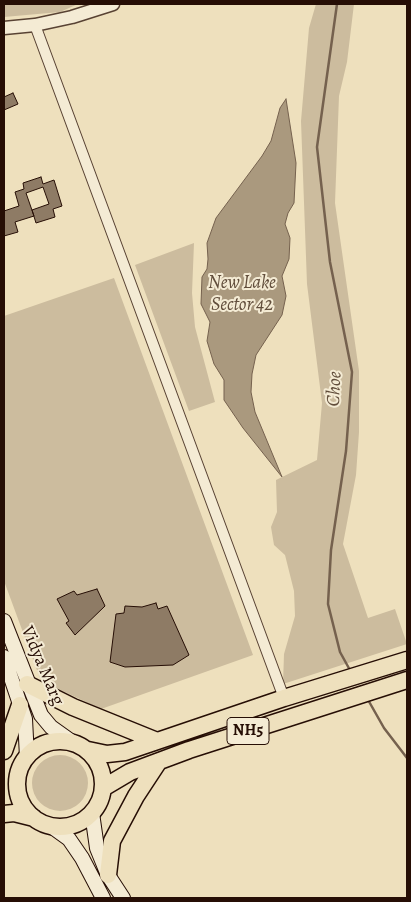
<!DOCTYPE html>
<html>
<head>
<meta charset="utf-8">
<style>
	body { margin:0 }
	#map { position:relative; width:411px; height:902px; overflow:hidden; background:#eee0bd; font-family:Alegreya,serif }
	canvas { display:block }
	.frame { position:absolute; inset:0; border:5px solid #260e05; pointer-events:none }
</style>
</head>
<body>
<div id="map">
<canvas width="411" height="902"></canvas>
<div class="frame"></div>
</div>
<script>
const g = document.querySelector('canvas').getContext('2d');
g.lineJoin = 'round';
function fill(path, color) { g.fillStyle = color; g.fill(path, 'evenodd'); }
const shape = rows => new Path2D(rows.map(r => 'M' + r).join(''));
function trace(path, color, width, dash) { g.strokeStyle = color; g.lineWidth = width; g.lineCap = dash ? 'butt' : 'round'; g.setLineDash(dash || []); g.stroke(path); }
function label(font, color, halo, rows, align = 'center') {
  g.font = font + ' Alegreya,serif'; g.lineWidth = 4; g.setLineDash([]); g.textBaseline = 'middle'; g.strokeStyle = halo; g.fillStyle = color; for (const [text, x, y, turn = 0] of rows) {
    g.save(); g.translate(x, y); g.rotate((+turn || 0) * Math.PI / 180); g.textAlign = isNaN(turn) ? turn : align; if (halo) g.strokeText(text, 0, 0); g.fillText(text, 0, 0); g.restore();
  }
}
fill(shape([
	[4,4,78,4,60,12,4,17],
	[316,4,354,4,347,62,339,96,335,203,359,371,359,432,356,475,343,544,368,618,395,609,407,644,283,684,284,654,295,616,294,591,285,555,274,545,271,527,277,512,276,480,317,460,322,403,307,284,301,121,309,28],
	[194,243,192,293,195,327,215,402,189,411,135,265],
	[114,278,253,655,101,709,41,681,4,581,4,316],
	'32 783a28 28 0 1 1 56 0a28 28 0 1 1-56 0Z'
]), '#ccbc9e');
const water = shape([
	[286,99,296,163,294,203,288,213,285,224,290,238,289,259,282,276,286,296,282,315,256,355,252,374,251,392,255,412,282,477,243,428,224,400,224,380,214,364,207,341,210,322,201,304,202,277,207,269,208,259,207,243,216,218,262,156,271,141,280,108,286,99]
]);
fill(water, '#aa997e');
trace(water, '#75614e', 1);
trace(shape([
	[337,4,317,147,330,262,352,372,346,451,331,550,328,604,340,652,351,672],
	[367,698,384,728,407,758]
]), '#75614e', 2.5);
const building = shape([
	[13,93,18,104,4,110,4,97,13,93],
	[41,177,43,184,54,180,62,206,53,209,55,217,36,223,32,210,49,204,43,187,26,193,34,216,15,222,18,232,4,236,4,211,19,206,15,192,24,189,23,183,41,177],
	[97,589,105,606,75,635,66,623,69,621,57,599,74,591,77,595,97,589],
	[156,603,158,609,167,606,189,655,173,665,125,667,110,662,116,614,124,613,125,606,142,607,156,603]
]);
fill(building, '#8e7b65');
trace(building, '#260e05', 1);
const minor = shape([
	[35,25,284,698]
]);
const tertiary = shape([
	[4,28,35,25,72,17,113,4]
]);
const secondary = shape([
	[4,621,41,715,51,727,72,742],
	[4,657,25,719,27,757],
	[92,813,97,848,108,875,123,898],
	[51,826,69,839,82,858,103,898]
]);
const trunk = shape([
	[27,684,73,707,157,741],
	'17 784a43 43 0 1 1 86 0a43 43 0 1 1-86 0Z',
	[88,750,107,754,125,752,284,698,407,660],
	[4,751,20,705],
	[103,788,130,772,189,750,407,680],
	[4,814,14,813,34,818],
	[108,875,112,841,136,796,159,761]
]);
trace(minor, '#584233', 12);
trace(tertiary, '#584233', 15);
trace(secondary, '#260e05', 16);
trace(trunk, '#260e05', 19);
trace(minor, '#f4ebd4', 10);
trace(tertiary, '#f4ebd4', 12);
trace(secondary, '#f4ebd4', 14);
trace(trunk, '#eee0bd', 16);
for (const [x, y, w] of [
	[248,731,42]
]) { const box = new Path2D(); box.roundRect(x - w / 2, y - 13.5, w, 27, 4); g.fillStyle = '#f4ebd4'; g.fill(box); trace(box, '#260e05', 1); }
label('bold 16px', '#260e05', null, [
	["NH5",248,731]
]);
label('18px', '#260e05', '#f4ebd4', [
	["Vidya Marg",42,666,67]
]);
label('italic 19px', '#614d3b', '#f4ebd4', [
	["New Lake",242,283],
	["Sector 42",242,305],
	["Choe",335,389,-87]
]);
</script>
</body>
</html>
